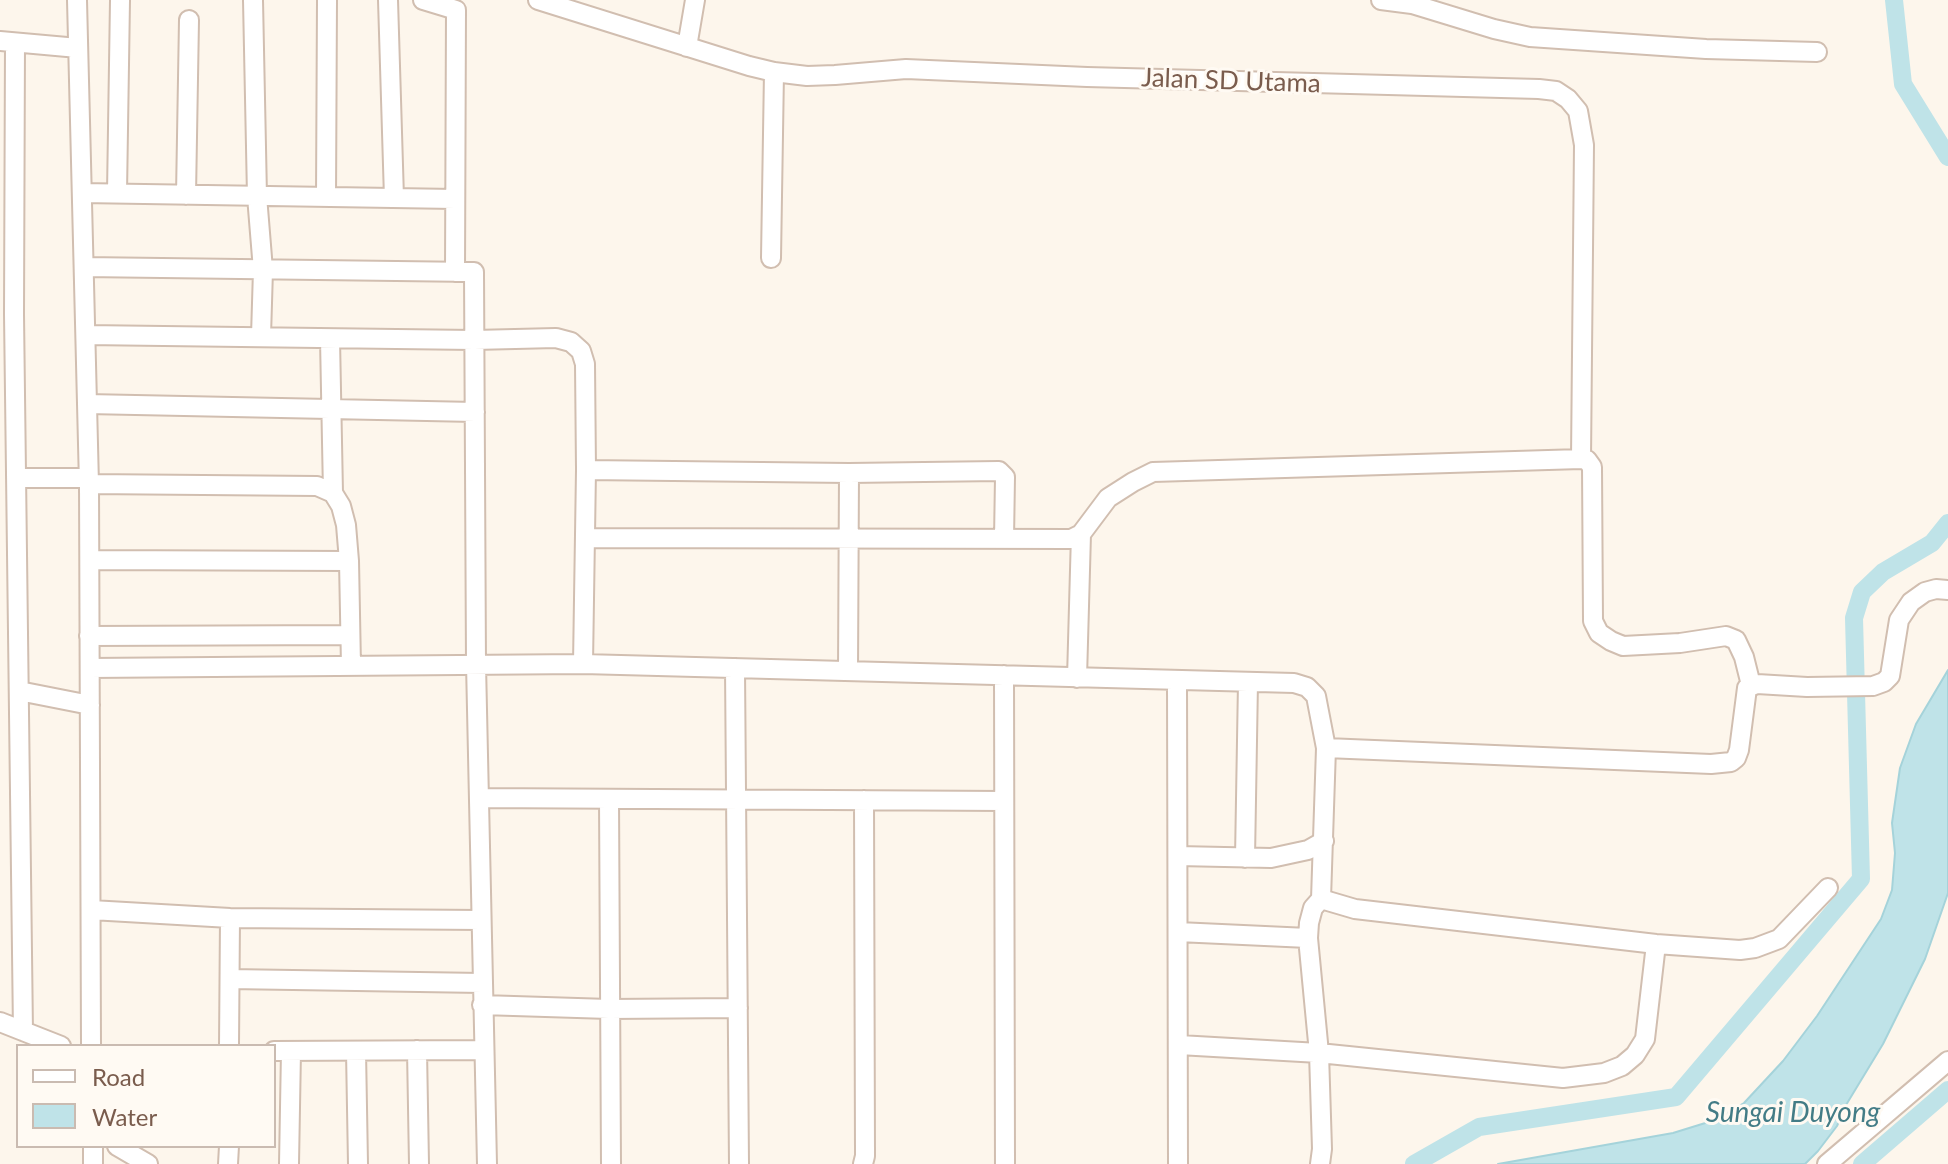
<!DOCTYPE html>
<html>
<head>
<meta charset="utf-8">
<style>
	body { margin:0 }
	#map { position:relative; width:1948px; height:1164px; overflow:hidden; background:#fdf6ec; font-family:Lato,sans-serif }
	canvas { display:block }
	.legend { position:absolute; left:16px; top:1044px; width:260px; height:104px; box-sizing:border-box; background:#fffaf3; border:2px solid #cabbb1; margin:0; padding:10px 14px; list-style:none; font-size:24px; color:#7a5c4d }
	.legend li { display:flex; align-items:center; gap:16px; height:40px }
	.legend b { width:40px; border:2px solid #cabbb1 }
</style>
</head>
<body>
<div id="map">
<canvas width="1948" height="1164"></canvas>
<ul class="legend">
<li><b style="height:10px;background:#fff"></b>Road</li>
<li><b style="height:22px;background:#bfe3e8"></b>Water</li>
</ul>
</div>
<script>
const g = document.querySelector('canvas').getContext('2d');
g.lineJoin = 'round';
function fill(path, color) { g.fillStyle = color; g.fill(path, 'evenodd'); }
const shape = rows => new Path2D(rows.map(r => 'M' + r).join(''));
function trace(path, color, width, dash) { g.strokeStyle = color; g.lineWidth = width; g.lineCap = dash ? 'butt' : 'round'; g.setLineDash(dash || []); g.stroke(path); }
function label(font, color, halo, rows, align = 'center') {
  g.font = font + ' Lato,sans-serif'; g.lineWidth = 6; g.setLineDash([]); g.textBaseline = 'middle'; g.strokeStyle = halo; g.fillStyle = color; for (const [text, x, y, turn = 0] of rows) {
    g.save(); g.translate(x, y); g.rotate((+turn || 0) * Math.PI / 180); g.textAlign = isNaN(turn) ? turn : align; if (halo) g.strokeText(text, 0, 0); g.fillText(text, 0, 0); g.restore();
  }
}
const water = shape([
	[1948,670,1948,893,1925,959,1883,1044,1846,1105,1837,1126,1818,1151,1805,1164,1498,1164,1673,1133,1715,1120,1744,1103,1783,1061,1817,1016,1881,919,1892,890,1895,853,1892,823,1900,768,1916,724,1948,670]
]);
fill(water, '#bfe3e8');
trace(water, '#a5d3da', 2);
trace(shape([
	[1894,0,1903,84,1948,157],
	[1414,1164,1479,1127,1676,1097,1861,879,1854,618,1862,592,1883,572,1932,543,1948,523],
	[1862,1164,1948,1090]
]), '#bfe3e8', 18);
const minor = shape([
	[77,0,89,484,91,1046],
	[253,0,257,196,263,270,261,336],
	[388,0,394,198],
	[423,0,456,10,455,272],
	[538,0,749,66,774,72,807,76,835,75,906,69,1087,77,1539,89,1556,91,1568,99,1578,111,1584,145,1581,459],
	[1381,0,1412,4,1494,29,1530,37,1706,49,1817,52],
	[0,41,78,48],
	[15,43,14,314,23,1031],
	[687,47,695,0],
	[82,193,455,199],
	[117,193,120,0],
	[186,195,189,20],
	[326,197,327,0],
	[771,258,774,72],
	[84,267,474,272,476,664,487,1164],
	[86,335,474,340,556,338,571,342,581,351,585,364,586,470,583,664],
	[330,339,333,493],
	[87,404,475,412],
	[586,470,849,473,999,471,1005,477,1004,539],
	[16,478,89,478],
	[89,484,317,486,333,493,341,506,346,525,349,561,351,666],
	[585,538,1071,539,1081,534,1108,498,1133,482,1153,472,1581,459,1587,460,1592,467,1593,621,1599,633,1611,641,1623,646,1680,643,1726,636,1736,640,1744,657,1751,685],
	[90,560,349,561],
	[89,636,350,635],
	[90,668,583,664,1294,683,1307,687,1316,696,1326,748,1321,899,1355,909,1656,944,1740,950,1755,948,1779,939,1828,888],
	[735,668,739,1164],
	[848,671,849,473],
	[1004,675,1005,1164],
	[1077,678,1081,534],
	[1177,680,1178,1164],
	[19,691,90,705],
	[1326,748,1711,764,1731,762,1736,758,1739,750,1747,688,1757,684,1807,687,1873,686,1884,682,1890,676,1899,620,1911,602,1925,592,1936,589,1948,590],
	[479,798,1004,801],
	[609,799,611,1164],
	[1178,856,1271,858,1308,850,1324,841],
	[1245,858,1248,682],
	[91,910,230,918,481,920],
	[1178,932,1308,938],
	[230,979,482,983],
	[482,1005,609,1009,738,1008],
	[0,1022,61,1046],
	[1179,1045,1319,1053,1563,1078,1604,1073,1622,1066,1635,1055,1645,1039,1656,944],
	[229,1046,230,918],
	[417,1050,419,1164],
	[274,1051,483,1050],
	[356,1051,358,1164],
	[93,1146,93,1164],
	[117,1146,148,1164],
	[228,1164,229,1146],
	[289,1164,291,1051],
	[863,1164,865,1156,864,800],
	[1320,1164,1322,1149,1319,1053,1308,938,1309,923,1313,908,1321,899],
	[1827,1164,1948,1061]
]);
trace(minor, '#d1beb0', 22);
trace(minor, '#fff', 18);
label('26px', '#7a5c4d', '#fffaf3', [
	["Jalan SD Utama",1231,81,2]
]);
label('italic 28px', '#437c86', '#fffaf3', [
	["Sungai Duyong",1793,1113]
]);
</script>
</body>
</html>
